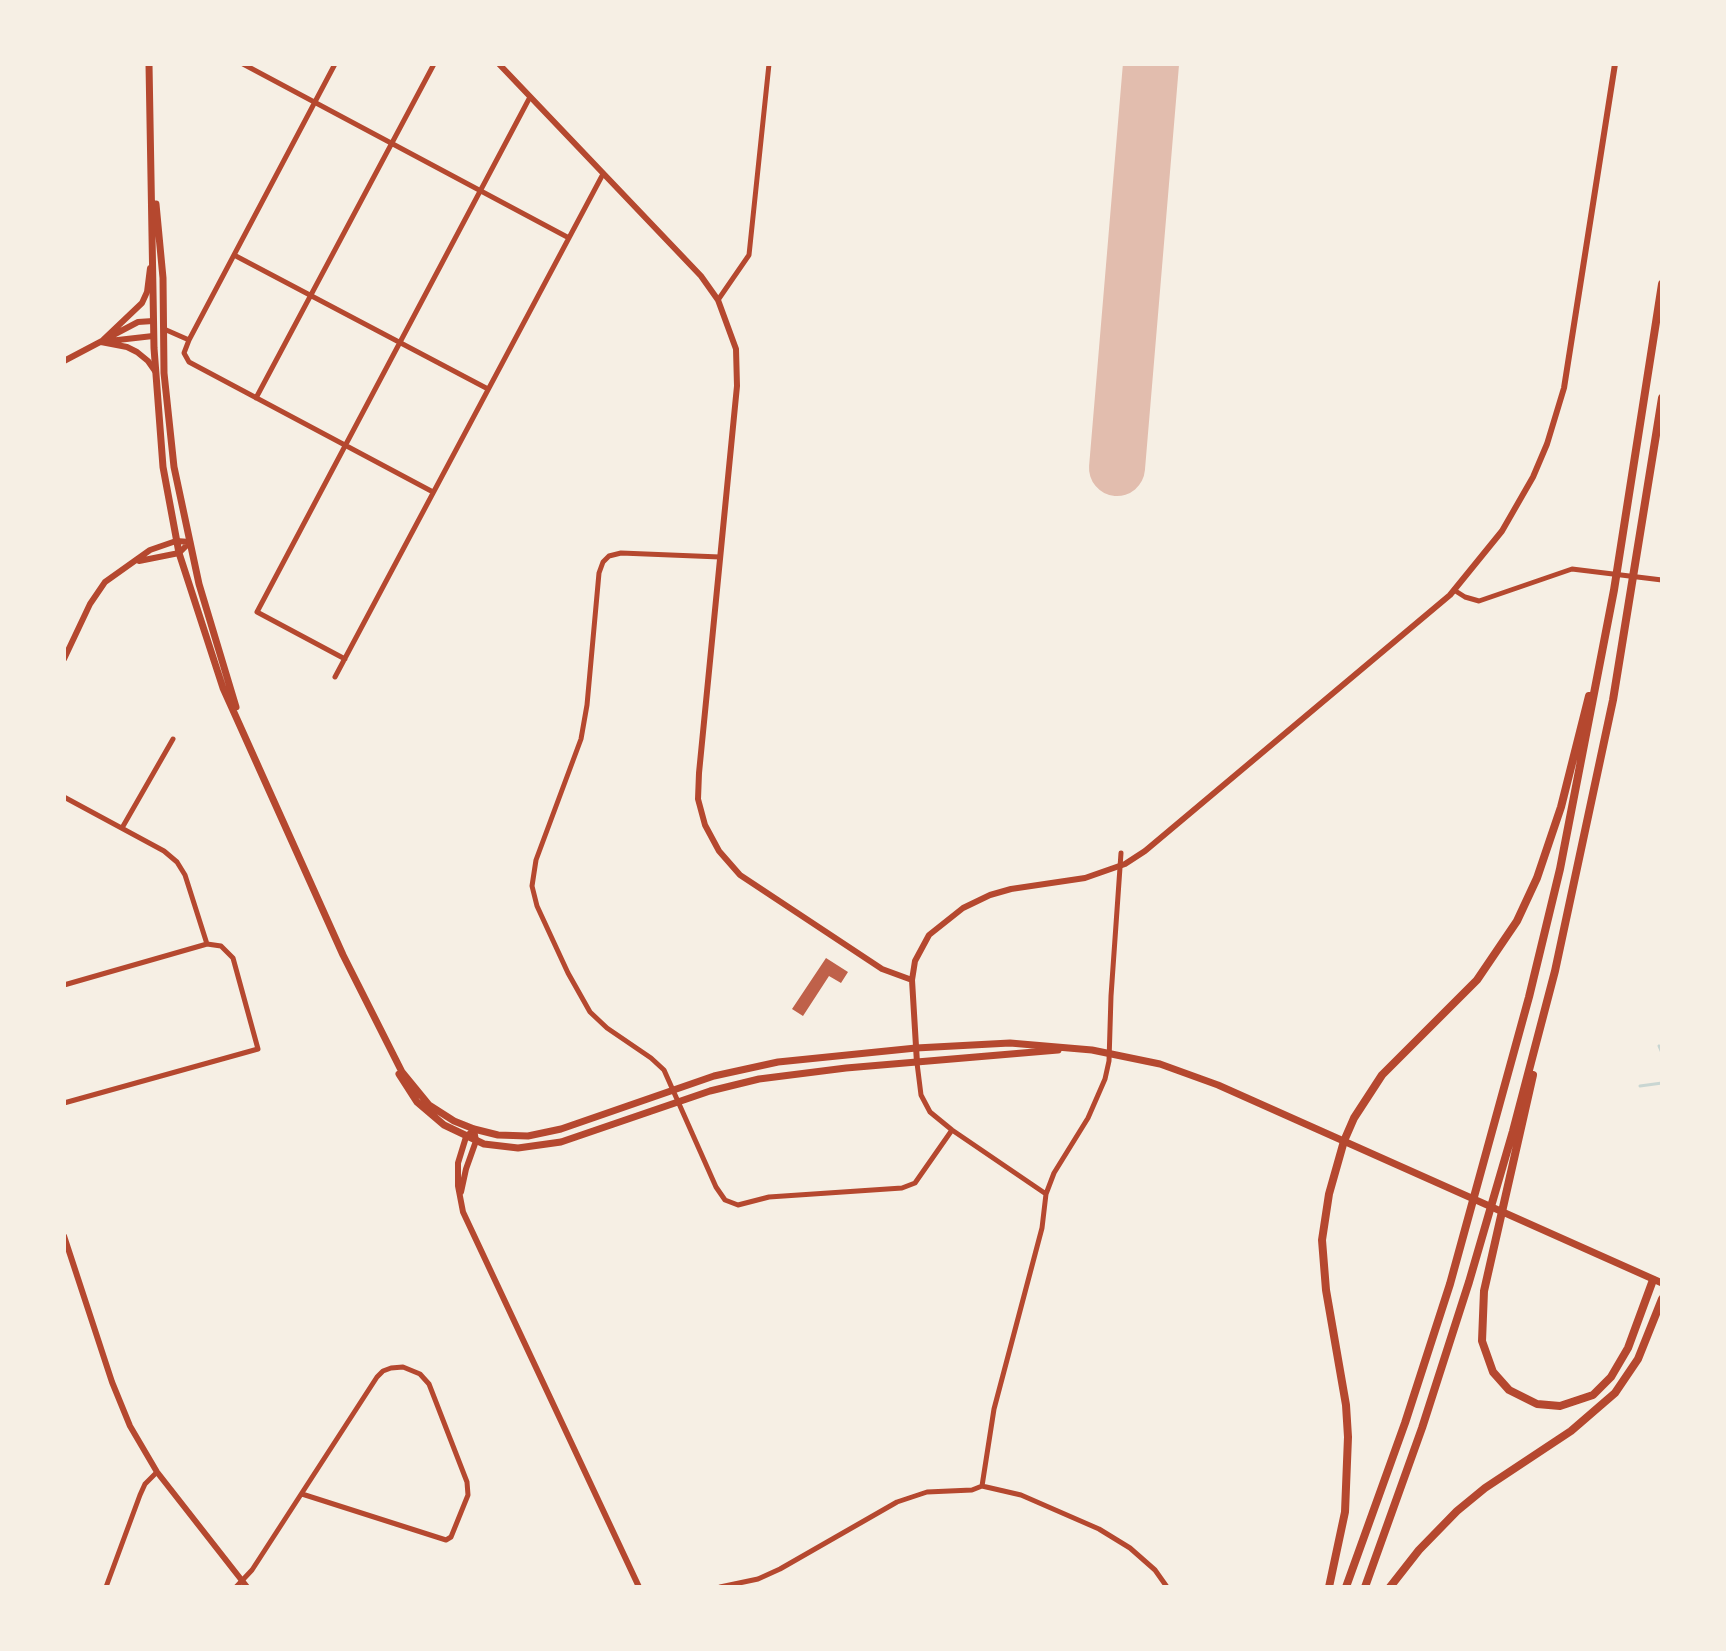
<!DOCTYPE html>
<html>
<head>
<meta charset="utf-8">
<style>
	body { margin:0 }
	#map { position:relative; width:1726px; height:1651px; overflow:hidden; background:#f6efe4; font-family:"Roboto Condensed",sans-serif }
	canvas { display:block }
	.frame { position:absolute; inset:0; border:66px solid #f6efe4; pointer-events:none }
</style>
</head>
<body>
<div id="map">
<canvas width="1726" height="1651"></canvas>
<div class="frame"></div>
</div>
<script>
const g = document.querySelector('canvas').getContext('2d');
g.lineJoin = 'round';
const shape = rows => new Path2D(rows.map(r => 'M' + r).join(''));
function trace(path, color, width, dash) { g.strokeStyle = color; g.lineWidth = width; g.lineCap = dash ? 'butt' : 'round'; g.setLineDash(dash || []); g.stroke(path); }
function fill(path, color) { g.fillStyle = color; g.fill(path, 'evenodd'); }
trace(shape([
	[1659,1046,1662,1053],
	[1640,1086,1662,1083]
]), '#c9d6d2', 3);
trace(shape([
	[1117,468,1151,64]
]), '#e2bdae', 56);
fill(shape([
	[826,958,848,972,841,983,829,976,803,1016,792,1009]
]), '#bf614a');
trace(shape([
	[243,64,569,238],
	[335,64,189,340,184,353,189,362,433,492],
	[234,255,488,389],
	[718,300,749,255,769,64],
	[164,329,189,340],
	[256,398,434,64],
	[720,557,621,553,609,556,603,562,599,573,587,705,581,739,536,860,532,886,537,906,568,973,590,1012,607,1028,651,1058,664,1070,716,1187,725,1200,738,1205,769,1197,902,1188,915,1183,952,1130],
	[1454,590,1465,597,1479,601,1572,569,1662,580],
	[345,659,257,612,530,97],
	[335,677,603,174],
	[64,797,164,851,177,862,185,875,207,944,64,985],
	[122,828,173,739],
	[917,1063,921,1095,930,1112,952,1130,1046,1194],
	[64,1103,258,1049,233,958,221,946,207,944],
	[982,1486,994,1409,1042,1228,1046,1194,1054,1173,1088,1118,1105,1079,1109,1061,1111,996,1121,853],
	[106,1587,140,1495,145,1484,157,1472],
	[236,1587,252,1570,377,1377,383,1371,391,1368,403,1367,420,1374,429,1384,467,1482,468,1495,451,1537,446,1540,302,1494],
	[720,1587,758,1579,780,1569,897,1502,927,1492,972,1490,982,1486,1021,1495,1099,1529,1130,1548,1155,1570,1167,1587]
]), '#b5482f', 5);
trace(shape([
	[499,64,701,276,718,300,736,349,737,386,699,773,698,799,705,825,719,851,740,875,882,969,912,980],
	[917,1063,912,980,915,961,929,935,963,908,990,895,1011,889,1085,878,1125,864,1145,851,1450,595,1502,531,1533,477,1547,444,1564,388,1615,64],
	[64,1236,112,1382,130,1426,157,1472,247,1587]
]), '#b5482f', 6);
trace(shape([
	[109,341,153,336],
	[101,342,142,303,147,292,150,268],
	[101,342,127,347,137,352,148,361,155,371],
	[64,361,138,322,153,321],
	[139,561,179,553,190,542],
	[64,659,90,604,105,582,150,550,176,541,190,542],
	[474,1129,466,1137,458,1163,458,1186,463,1212,639,1587],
	[461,1192,466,1169,476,1141,474,1129]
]), '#b5482f', 6);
trace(shape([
	[149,64,154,348,163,467,179,553,223,688,343,955,402,1072,429,1105,454,1121,474,1129,498,1135,528,1136,561,1129,714,1076,778,1062,916,1048,1010,1043,1092,1050,1160,1064,1218,1085,1662,1283],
	[156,204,163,278,164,373,174,467,199,584,236,707],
	[399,1074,417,1102,444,1125,484,1144,518,1148,561,1142,710,1091,759,1079,846,1068,1058,1050]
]), '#b5482f', 7);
trace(shape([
	[1533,1075,1484,1291,1482,1341,1493,1372,1509,1390,1537,1404,1560,1406,1593,1395,1611,1377,1628,1348,1653,1280],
	[1329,1587,1345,1512,1348,1437,1346,1405,1326,1290,1322,1240,1329,1194,1344,1141,1354,1118,1382,1075,1477,980,1517,921,1537,878,1561,807,1589,696],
	[1346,1587,1405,1423,1450,1284,1529,997,1560,869,1614,590,1662,284],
	[1365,1587,1422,1428,1469,1282,1513,1131,1555,971,1613,700,1662,398],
	[1390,1587,1419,1550,1457,1511,1485,1488,1571,1431,1615,1393,1638,1359,1662,1299]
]), '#b5482f', 8);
</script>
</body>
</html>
